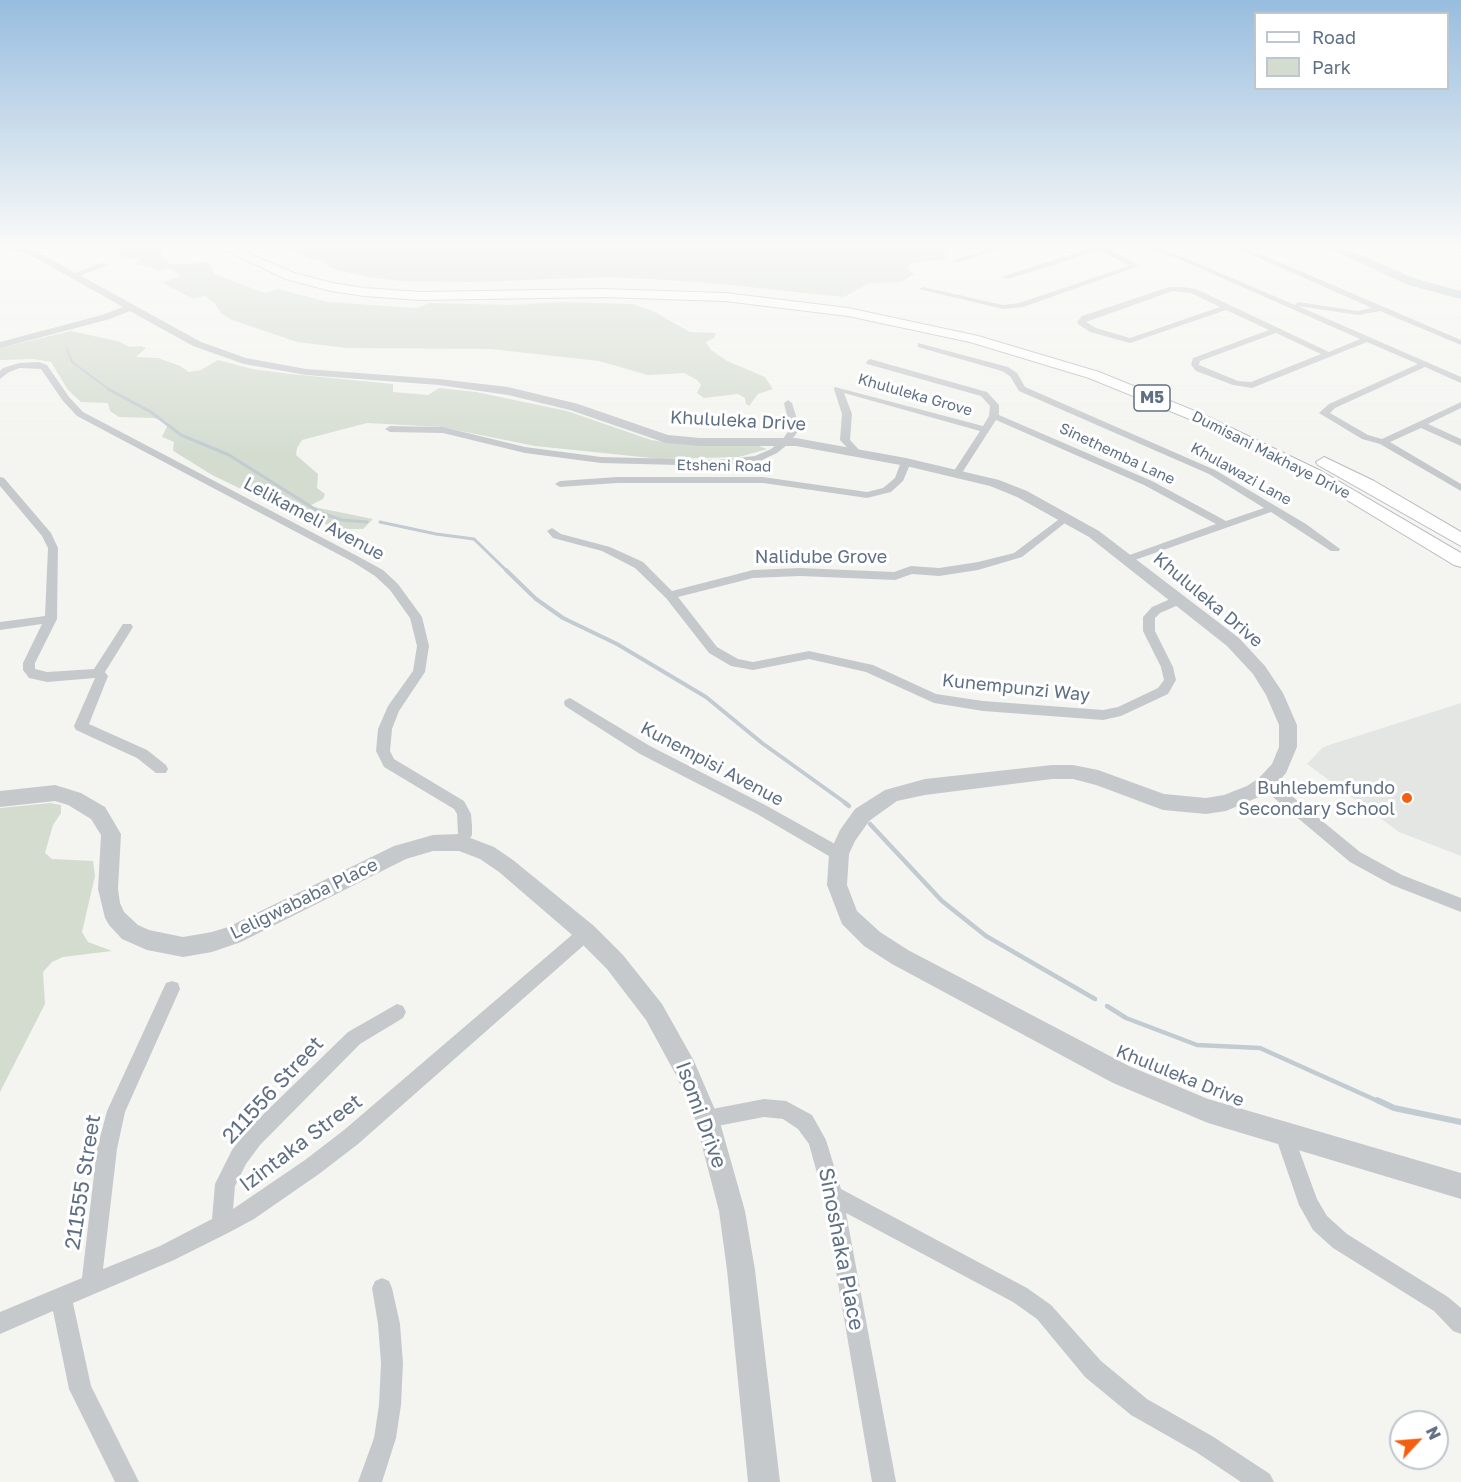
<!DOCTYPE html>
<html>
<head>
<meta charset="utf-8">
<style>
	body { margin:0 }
	#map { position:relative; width:1461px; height:1482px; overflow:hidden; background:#f4f5f0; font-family:"Golos Text",sans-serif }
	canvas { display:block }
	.legend { position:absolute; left:1254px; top:12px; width:195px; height:78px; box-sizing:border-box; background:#fff; border:2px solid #bfc6ce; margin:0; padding:8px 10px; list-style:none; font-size:18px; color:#607084 }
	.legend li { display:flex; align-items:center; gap:12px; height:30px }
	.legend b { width:30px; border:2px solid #bfc6ce }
	.north { position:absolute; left:1389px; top:1410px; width:60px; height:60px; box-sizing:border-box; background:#fff; border:2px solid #bfc6ce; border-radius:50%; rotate:64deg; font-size:16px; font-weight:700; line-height:24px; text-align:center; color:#607084 }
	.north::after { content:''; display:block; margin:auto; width:21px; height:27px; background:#f45f10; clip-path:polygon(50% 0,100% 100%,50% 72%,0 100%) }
</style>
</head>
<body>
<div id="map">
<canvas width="1461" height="1482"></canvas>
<ul class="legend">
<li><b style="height:8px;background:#fff"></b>Road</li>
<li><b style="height:16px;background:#d4dcd0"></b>Park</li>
</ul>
<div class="north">N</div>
</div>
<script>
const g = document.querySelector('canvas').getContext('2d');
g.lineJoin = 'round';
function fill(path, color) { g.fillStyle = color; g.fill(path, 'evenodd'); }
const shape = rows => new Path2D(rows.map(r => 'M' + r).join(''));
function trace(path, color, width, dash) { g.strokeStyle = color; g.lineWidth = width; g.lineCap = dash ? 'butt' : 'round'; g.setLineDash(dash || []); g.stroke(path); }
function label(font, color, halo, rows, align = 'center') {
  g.font = font + ' "Golos Text",sans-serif'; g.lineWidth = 6; g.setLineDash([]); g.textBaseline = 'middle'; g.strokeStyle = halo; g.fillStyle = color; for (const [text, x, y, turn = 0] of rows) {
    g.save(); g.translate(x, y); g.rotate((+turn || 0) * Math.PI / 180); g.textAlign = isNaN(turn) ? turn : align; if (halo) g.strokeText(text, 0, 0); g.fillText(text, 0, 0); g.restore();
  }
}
fill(shape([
	[1461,703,1461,856,1399,832,1307,764,1323,747]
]), '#e4e6e3');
fill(shape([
	[120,247,162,247,162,257,170,264,190,264,205,262,211,265,214,274,257,290,266,293,278,289,328,302,416,308,430,303,511,305,564,302,632,304,651,310,690,332,716,333,714,338,706,342,711,350,727,361,765,377,773,389,758,394,749,406,746,404,745,398,738,394,704,398,697,393,701,385,697,380,684,373,648,375,599,361,490,349,347,348,297,342,232,320,222,314,214,303,205,296,193,299,170,287,163,282,180,276,171,268,159,271,149,266,134,265,139,260,121,258],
	[282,247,943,247,947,259,911,263,907,268,914,274,901,282,869,283,844,297,701,282,609,277,472,282,400,281,367,277,329,268,322,260,310,259],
	[71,331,117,341,130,347,141,346,146,348,136,357,158,358,180,366,189,372,201,370,218,360,252,369,290,374,393,384,393,392,428,395,439,388,476,392,567,411,651,440,680,444,759,446,767,449,739,457,661,459,535,446,441,427,367,423,302,440,297,448,296,455,318,474,317,488,325,494,323,499,309,506,373,519,363,529,341,529,295,515,212,475,175,452,173,451,174,442,162,437,168,424,166,421,153,418,119,417,110,411,108,403,81,402,68,390,51,362,33,359,0,360,0,348],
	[50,803,61,805,61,813,53,825,45,853,52,859,93,861,95,876,82,932,88,942,112,951,63,957,52,962,43,972,45,1004,0,1092,0,808]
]), '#d4dcd0');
trace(shape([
	[67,349,72,362,110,390]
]), '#c1cbd1', 2);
trace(shape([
	[108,389,151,412,181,435,229,455,321,513,342,520,367,522],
	[380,522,436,534,474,539,508,572]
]), '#c1cbd1', 3);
trace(shape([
	[506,570,536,599,563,618,617,644,706,697,762,743,847,804]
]), '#c1cbd1', 4);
trace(shape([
	[845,803,849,806],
	[870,824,942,901,986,936,1095,999],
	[1107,1006,1126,1018,1197,1045,1260,1048,1380,1102]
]), '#c1cbd1', 4.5);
trace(shape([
	[1377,1100,1394,1108,1461,1122]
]), '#c1cbd1', 6);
fill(shape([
	[1326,247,1342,247,1416,279,1461,291,1461,299,1408,285,1326,247]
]), '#c1cbd1');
const primary = shape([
	[219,247,235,247,294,273,332,283,364,288,421,292,603,289,725,293,848,308,978,336,1099,372,1202,414,1321,471,1461,553,1461,567,1454,565,1309,477,1192,420,1089,378,970,342,848,316,725,301,603,297,421,300,364,296,331,291,286,279,219,247],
	[1324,457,1374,481,1461,532,1461,546,1318,465,1316,462,1324,457]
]);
trace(primary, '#b8bbbf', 2);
fill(shape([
	[996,247,1008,247,955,263,951,261,996,247],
	[1094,247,1107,247,1139,266,1023,307,1003,309,919,289,923,287,1003,305,1019,303,1129,266,1101,250,1008,279,1001,277,1094,247],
	[1145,247,1156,247,1183,257,1295,305,1298,302,1358,311,1372,308,1234,247,1244,247,1461,340,1461,345,1380,311,1358,315,1298,306,1461,377,1461,383,1425,367,1335,408,1330,413,1368,435,1382,439,1461,402,1461,408,1428,424,1461,439,1461,446,1421,428,1390,442,1461,484,1461,491,1380,444,1362,439,1319,413,1329,404,1418,364,1367,342,1252,388,1233,385,1196,371,1191,365,1193,358,1269,330,1226,310,1130,343,1090,332,1078,324,1077,322,1082,316,1169,287,1184,287,1196,289,1329,352,1360,339,1179,259,1145,247],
	[1173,291,1191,293,1220,307,1130,338,1096,328,1086,322,1173,291],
	[1276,333,1321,354,1251,382,1238,381,1199,365,1200,361,1276,333],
	[101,263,108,265,77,277,70,275,101,263],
	[918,343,1008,367,1017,373,1025,387,1215,470,1306,524,1340,549,1339,551,1331,551,1271,512,1132,561,1124,561,1124,557,1216,524,1144,485,996,420,960,476,954,476,952,474,980,431,844,393,852,414,850,440,861,452,853,454,840,440,842,414,834,389,835,387,983,426,989,416,990,406,981,396,867,364,866,362,870,359,987,392,999,405,999,415,1152,481,1226,521,1264,508,1209,474,1019,391,1010,376,1002,371,918,347,918,343],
	[39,362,47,365,69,397,83,412,361,558,383,570,398,584,422,617,429,646,425,672,399,711,392,729,390,751,394,759,464,801,471,814,472,826,472,835,465,846,460,848,455,846,453,842,458,834,457,814,454,809,384,767,376,751,378,729,388,706,413,671,417,646,410,618,390,590,375,576,353,562,77,416,63,401,41,369,20,368,9,372,0,379,0,371,3,368,19,363,39,362],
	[788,400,792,403,800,429,788,444,777,453,760,461,717,466,601,463,525,453,443,433,390,432,385,429,390,426,443,427,525,447,601,457,717,460,755,456,771,449,782,440,790,429,784,403,788,400],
	[906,459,911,462,903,481,891,492,867,498,763,483,617,483,560,487,555,484,560,481,617,477,763,477,867,492,883,488,895,478,901,462,906,459],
	[0,477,4,478,51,533,58,548,57,619,35,663,35,669,47,672,94,669,123,624,131,624,133,627,105,672,108,676,89,724,147,750,166,765,168,769,166,773,156,773,137,758,76,730,74,726,95,678,47,682,29,678,23,670,23,663,42,624,0,630,0,622,45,616,48,548,42,536,0,486,0,477],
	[1066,514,1071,517,1070,519,1022,557,978,570,939,576,912,574,895,580,800,576,753,578,678,597,717,647,738,659,753,662,809,651,873,665,936,694,983,701,1103,710,1118,707,1158,688,1164,680,1161,667,1143,631,1143,617,1152,607,1175,597,1183,597,1185,600,1183,603,1160,613,1155,618,1155,631,1173,667,1176,680,1168,694,1121,716,1103,720,983,711,934,703,866,672,809,659,753,670,731,666,709,653,666,598,635,568,602,551,553,538,547,531,552,528,561,534,610,547,643,562,672,591,753,570,800,568,894,572,911,566,939,568,978,562,1014,553,1066,514],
	[570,698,650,746,767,806,844,849,847,854,844,859,839,860,834,859,757,814,640,754,565,706,564,703,565,700,570,698],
	[1266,777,1271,779,1360,852,1402,875,1461,898,1461,912,1392,885,1350,862,1261,787,1259,783,1261,779,1266,777],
	[586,926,592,928,594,933,592,938,358,1144,319,1174,254,1219,228,1233,174,1260,73,1303,91,1386,139,1482,115,1482,69,1389,53,1311,0,1334,0,1312,82,1278,97,1149,107,1111,166,983,172,981,178,983,180,989,125,1112,117,1149,103,1269,160,1246,212,1219,215,1184,232,1150,246,1131,348,1032,397,1004,403,1006,406,1012,403,1018,360,1044,260,1145,246,1164,235,1186,233,1209,305,1160,344,1130,580,928,586,926],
	[764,1099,786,1101,812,1115,826,1140,841,1189,1027,1288,1051,1305,1101,1361,1147,1399,1212,1436,1270,1474,1274,1482,1241,1482,1196,1452,1131,1415,1085,1377,1037,1319,1013,1302,846,1213,896,1482,872,1482,823,1195,809,1144,798,1129,783,1119,764,1117,707,1128,700,1126,698,1119,700,1112,707,1110,764,1099],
	[1284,1126,1291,1128,1317,1199,1327,1216,1347,1234,1448,1297,1461,1308,1461,1334,1453,1331,1434,1311,1333,1248,1313,1230,1299,1205,1275,1135,1277,1128,1284,1126],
	[382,1278,389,1281,392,1288,400,1324,403,1363,401,1405,396,1438,382,1482,358,1482,374,1438,379,1405,381,1363,378,1324,372,1288,375,1281,382,1278]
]), '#c6c9cc');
fill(shape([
	[0,247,19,247,36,251,201,342,246,358,306,369,439,379,508,387,578,404,668,435,700,438,796,438,906,458,999,480,1027,491,1099,531,1239,638,1265,666,1283,693,1297,725,1297,747,1286,773,1273,788,1261,796,1226,811,1206,814,1163,810,1096,785,1073,779,1052,779,925,795,897,801,869,821,855,841,849,854,847,885,857,911,880,932,908,950,1129,1066,1208,1099,1461,1173,1461,1199,1208,1123,1113,1083,892,964,864,946,842,924,827,885,829,854,840,830,855,809,885,790,925,779,1052,765,1073,765,1098,770,1164,794,1206,798,1224,795,1247,786,1259,778,1272,764,1279,747,1279,725,1266,695,1253,674,1227,646,1089,537,1017,497,990,486,906,466,796,446,700,446,666,443,570,410,508,395,439,385,306,375,244,364,193,346,130,311,110,319,0,348,0,342,102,315,123,307,30,255,0,247],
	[55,785,81,793,105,807,121,834,118,889,120,903,124,912,138,925,149,930,183,937,212,932,228,927,394,846,433,835,460,834,494,847,513,860,594,926,623,955,662,1004,694,1061,719,1119,745,1211,755,1270,780,1482,748,1482,727,1270,719,1211,695,1119,677,1077,646,1020,607,969,578,940,499,872,480,859,459,851,433,851,406,859,241,942,212,952,183,957,147,950,122,939,109,925,105,918,98,889,101,835,91,819,68,805,55,801,0,807,0,791,55,785]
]), '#c6c9cc');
fill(primary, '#fff');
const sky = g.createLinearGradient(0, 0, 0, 455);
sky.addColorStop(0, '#98bddf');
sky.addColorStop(0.54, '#fafaf8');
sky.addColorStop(1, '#fafaf800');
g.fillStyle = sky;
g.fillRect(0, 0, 1461, 455);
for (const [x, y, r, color] of [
	[1407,798,6,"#f45f10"]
]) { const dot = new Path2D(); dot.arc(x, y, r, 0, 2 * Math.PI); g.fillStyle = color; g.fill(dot); trace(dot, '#fff', 2); }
label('15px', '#607084', '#fff', [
	["Khululeka Grove",915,395,16],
	["Sinethemba Lane",1117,454,25],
	["Dumisani Makhaye Drive",1271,455,27],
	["Etsheni Road",724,466,1],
	["Khulawazi Lane",1241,474,29]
]);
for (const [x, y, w] of [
	[1152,398,36]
]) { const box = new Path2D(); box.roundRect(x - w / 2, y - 13, w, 26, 4.5); g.fillStyle = '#fff'; g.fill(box); trace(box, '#607084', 1.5); }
label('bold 16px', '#607084', null, [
	["M5",1152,398]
]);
label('18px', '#607084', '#fff', [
	["Khululeka Drive",738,421,3],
	["Lelikameli Avenue",314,519,28],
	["Nalidube Grove",821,557],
	["Khululeka Drive",1208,600,40],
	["Kunempunzi Way",1016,688,6],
	["Kunempisi Avenue",712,764,28],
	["Leligwababa Place",304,899,-26],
	["Khululeka Drive",1180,1076,22]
]);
label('18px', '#607084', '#fff', [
	["Buhlebemfundo",1395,788],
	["Secondary School",1395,809]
], 'right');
label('21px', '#607084', '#fff', [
	["211556 Street",273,1090,-47],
	["Isomi Drive",701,1115,70],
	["Izintaka Street",301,1143,-37],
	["211555 Street",83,1182,-81],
	["Sinoshaka Place",841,1249,79]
]);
</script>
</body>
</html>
